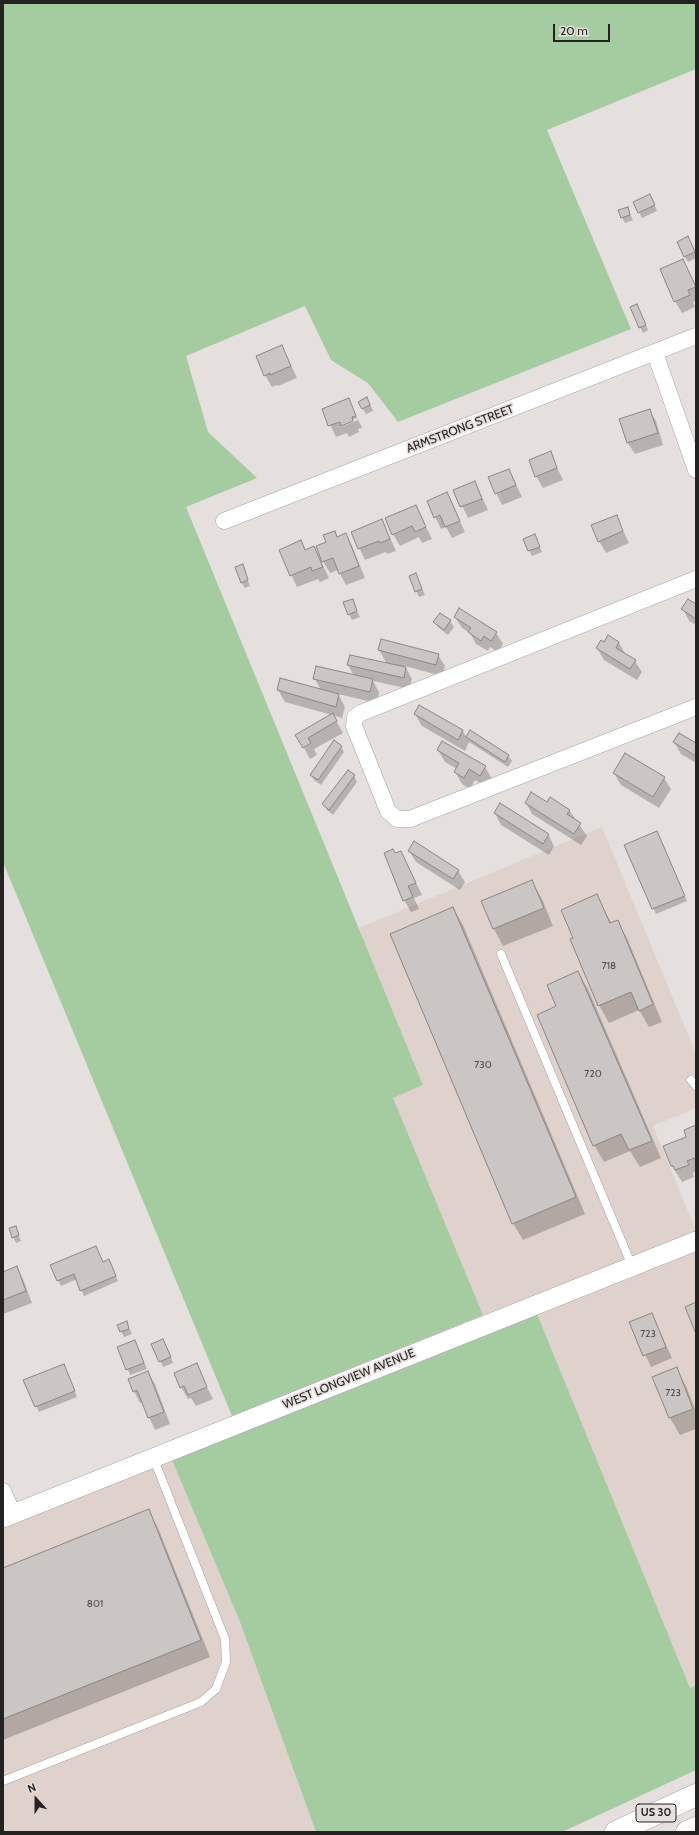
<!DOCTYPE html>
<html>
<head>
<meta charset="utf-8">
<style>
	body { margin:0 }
	#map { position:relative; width:699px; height:1835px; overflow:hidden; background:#e5dfdd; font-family:Cabin,sans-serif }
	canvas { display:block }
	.frame { position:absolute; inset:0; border:4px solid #252322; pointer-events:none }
	.north { position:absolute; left:16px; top:1779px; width:40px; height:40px; -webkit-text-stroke:3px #e5dfdd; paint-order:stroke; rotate:339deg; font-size:11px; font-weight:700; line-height:16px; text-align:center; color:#252322 }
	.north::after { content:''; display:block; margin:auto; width:14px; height:18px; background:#252322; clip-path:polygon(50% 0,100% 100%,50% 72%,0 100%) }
	.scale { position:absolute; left:553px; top:24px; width:57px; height:18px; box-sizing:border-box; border:2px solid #252322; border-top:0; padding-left:5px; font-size:12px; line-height:14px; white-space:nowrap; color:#252322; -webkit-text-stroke:3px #e5dfdd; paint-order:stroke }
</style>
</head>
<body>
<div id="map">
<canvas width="699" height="1835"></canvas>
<div class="frame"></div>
<div class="north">N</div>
<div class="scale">20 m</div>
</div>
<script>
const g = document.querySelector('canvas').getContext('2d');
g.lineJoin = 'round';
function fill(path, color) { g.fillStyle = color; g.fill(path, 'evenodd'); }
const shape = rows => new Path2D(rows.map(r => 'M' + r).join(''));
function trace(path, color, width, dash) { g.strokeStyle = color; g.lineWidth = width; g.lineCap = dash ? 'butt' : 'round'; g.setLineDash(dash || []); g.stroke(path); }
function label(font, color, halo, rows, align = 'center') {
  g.font = font + ' Cabin,sans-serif'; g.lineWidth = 3.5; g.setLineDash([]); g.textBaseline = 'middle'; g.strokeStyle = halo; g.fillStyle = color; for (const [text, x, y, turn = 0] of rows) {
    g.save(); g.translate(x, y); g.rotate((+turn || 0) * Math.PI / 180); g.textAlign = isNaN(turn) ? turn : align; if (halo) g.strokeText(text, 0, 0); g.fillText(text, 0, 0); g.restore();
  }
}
fill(shape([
	[602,827,696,1054,696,1108,653,1126,696,1231,696,1685,690,1688,529,1297,483,1315,392,1098,423,1085,359,928],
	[172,1460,240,1622,316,1832,3,1832,3,1528]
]), '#dfd1cb');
fill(shape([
	[3,3,696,3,696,69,547,130,631,329,398,422,368,383,331,360,305,306,186,356,208,432,257,478,186,507,423,1085,393,1098,483,1315,232,1416,3,862],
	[537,1314,690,1688,696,1685,696,1770,562,1832,316,1832,240,1622,172,1460]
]), '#a5cba1');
fill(shape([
	[653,201,657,211,642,218,639,212],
	[627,208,633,220,625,223,622,218],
	[688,238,696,254,696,258,688,262,685,257],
	[683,260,696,286,696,301,693,302,695,307,682,313,675,301],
	[640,311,648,330,643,333,640,327],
	[282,346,297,378,278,386,277,385,272,387,265,375],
	[349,400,362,428,358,429,359,432,349,437,347,433,336,437,323,410],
	[357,418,358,420,341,427,341,425],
	[359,402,370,404,373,411,366,414],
	[649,410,656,421,663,445,635,454,628,443,620,420],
	[550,453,563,480,543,488,536,476],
	[509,470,522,497,502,505,489,478],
	[475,482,488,510,468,518,455,491],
	[447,494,465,532,452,538,446,527,441,529,428,502],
	[416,507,432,539,422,543,419,537,400,546,393,534],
	[616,516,629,543,606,553,599,541],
	[382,520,396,551,387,554,386,552,365,560,352,532],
	[334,532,338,538,346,534,352,546,365,578,346,585,338,570,330,573,323,561],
	[524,539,537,541,542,552,532,556],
	[301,541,306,550,314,547,329,578,320,582,318,579,297,587,280,550],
	[242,566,250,586,245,588,241,582],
	[410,576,418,580,425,595,419,597],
	[352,600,360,617,352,620,344,603],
	[696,606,696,625,689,621,683,609],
	[441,614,450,621,454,627,448,635,438,627,435,622],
	[455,617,496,633,503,644,498,652,490,647,488,651,476,644,470,633,462,628],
	[608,637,619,643,626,655,635,661,642,672,637,680,604,660,597,648,605,643],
	[379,650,438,655,445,666,442,676,405,666,412,679,410,689,373,681,379,692,377,703,338,694,345,707,342,718,333,715,343,733,314,749,317,755,310,759,297,735,332,715,285,702,278,690,321,690,315,679,354,676,348,665,387,664],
	[420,706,463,731,467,738,471,731,508,755,512,761,508,767,469,742,465,751,422,726,415,714],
	[674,742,696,744,696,763,681,754],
	[341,746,344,752,321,785,314,780,311,775],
	[438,750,485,767,492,779,487,787,475,780,470,789,462,784,455,772,457,769,445,762],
	[614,773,664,778,671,789,659,808,621,785],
	[354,776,357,782,333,815,327,810,324,805],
	[526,803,569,810,587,836,581,845,532,814],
	[495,813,548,834,554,846,549,855,501,825],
	[660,838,687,901,656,914,625,846],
	[409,851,458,871,465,882,460,890,416,862],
	[401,852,422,895,414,898,419,909,411,912,404,900,395,854],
	[532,882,542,899,553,926,503,946,494,929,482,902],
	[597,896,611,923,617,921,627,938,662,1022,649,1027,639,1010,609,1023,599,1005,574,938],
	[453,908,463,925,585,1214,523,1240,513,1223],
	[578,972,588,989,661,1158,640,1167,630,1151,604,1162,594,1145,558,1007],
	[696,1127,696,1171,693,1173,694,1177,682,1182,672,1166,688,1137],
	[15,1227,21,1241,16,1243,13,1237],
	[103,1263,111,1266,118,1281,84,1296,77,1279,61,1286,52,1266],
	[16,1268,23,1279,32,1303,3,1314,3,1273],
	[652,1314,672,1358,651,1367,631,1323],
	[126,1322,132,1334,124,1337,118,1325],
	[135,1341,147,1369,130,1375,119,1348],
	[153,1344,166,1345,173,1363,163,1367],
	[196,1365,213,1399,196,1406,191,1398,188,1399,181,1387],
	[676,1369,686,1386,696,1411,696,1429,680,1435,670,1418,653,1378],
	[66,1370,77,1397,39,1412,25,1380],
	[148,1373,155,1384,170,1424,155,1430,142,1402,140,1403,134,1391],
	[149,1511,158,1528,210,1657,3,1740,3,1569]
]), '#0003');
const building = shape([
	[650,194,655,205,638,213,633,202,650,194],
	[628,207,630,215,621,218,618,210,628,207],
	[688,236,695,252,684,257,677,242,688,236],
	[683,259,696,287,688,290,690,295,674,302,660,269,683,259],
	[637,304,646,325,639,328,630,307,637,304],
	[282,345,291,366,270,375,270,373,264,376,256,356,282,345],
	[367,397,370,405,362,409,358,402,367,397],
	[349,398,356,416,352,417,353,421,341,426,340,422,328,426,322,409,349,398],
	[650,409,658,433,627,443,619,419,650,409],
	[551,451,557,468,535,477,529,460,551,451],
	[509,469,516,485,495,494,488,477,509,469],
	[475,481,482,499,460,507,453,490,475,481],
	[447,492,460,521,445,527,440,515,434,518,427,501,447,492],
	[416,505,426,527,415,532,412,526,392,535,385,518,416,505],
	[617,515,623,531,598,542,591,525,617,515],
	[382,519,390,539,380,543,379,541,358,549,351,532,382,519],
	[335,531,337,537,346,533,359,566,339,574,333,558,322,562,316,546,326,542,323,535,335,531],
	[535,534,540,547,528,551,523,539,535,534],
	[301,540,305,550,314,546,323,567,312,571,311,567,290,576,279,550,301,540],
	[243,564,248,580,241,583,235,567,243,564],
	[416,573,422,589,415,592,409,576,416,573],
	[353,599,357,611,348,615,343,602,353,599],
	[688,599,696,604,696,619,681,609,688,599],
	[459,608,497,632,491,641,484,636,481,641,468,632,471,628,454,617,459,608],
	[440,613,451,620,444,630,433,622,440,613],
	[608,635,619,642,616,648,636,660,630,669,596,648,601,640,604,642,608,635],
	[381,639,439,654,436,665,378,650,381,639],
	[350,655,406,667,404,678,347,665,350,655],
	[316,666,373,679,370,692,313,679,316,666],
	[280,678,339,694,336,707,277,690,280,678],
	[419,705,463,730,458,740,414,714,419,705],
	[333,713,337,721,308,738,311,743,303,748,295,735,333,713],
	[470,730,509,755,505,762,466,737,470,730],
	[679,733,696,743,696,756,673,742,679,733],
	[334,740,342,746,318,780,310,775,334,740],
	[442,741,486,766,480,776,469,769,464,778,454,772,459,763,437,750,442,741],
	[625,753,665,777,653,797,613,773,625,753],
	[348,770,355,775,329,810,322,804,348,770],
	[531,792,547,802,550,797,570,810,567,814,581,823,574,834,525,803,531,792],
	[500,803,549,834,543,844,494,813,500,803],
	[657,831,685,896,652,909,624,845,657,831],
	[414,841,459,870,453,879,408,851,414,841],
	[393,849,395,853,401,851,416,883,408,886,413,897,403,901,384,853,393,849],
	[532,880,544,908,493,929,481,901,532,880],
	[597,894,610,923,618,920,653,1004,639,1011,631,992,598,1006,570,939,573,938,561,910,597,894],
	[453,907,576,1197,512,1224,390,934,453,907],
	[578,971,652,1141,629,1150,621,1134,593,1146,537,1015,556,1006,547,985,578,971],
	[696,1125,696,1162,694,1158,687,1161,689,1165,675,1170,673,1166,671,1166,663,1146,686,1137,684,1130,696,1125],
	[16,1226,19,1235,12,1238,9,1228,16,1226],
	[96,1246,103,1262,109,1259,116,1276,80,1291,74,1274,57,1281,50,1265,96,1246],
	[17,1266,26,1291,3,1300,3,1272,17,1266],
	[696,1302,696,1334,685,1307,696,1302],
	[652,1313,666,1347,643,1356,629,1322,652,1313],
	[127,1321,129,1329,120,1332,117,1325,127,1321],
	[163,1339,171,1357,159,1362,151,1344,163,1339],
	[135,1340,144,1363,126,1370,117,1347,135,1340],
	[197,1363,207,1387,188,1395,184,1386,180,1388,174,1373,197,1363],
	[64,1364,75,1391,35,1407,23,1380,64,1364],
	[677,1367,693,1409,669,1418,652,1377,677,1367],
	[148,1371,164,1412,148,1418,137,1390,133,1392,128,1379,148,1371],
	[149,1509,201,1640,3,1719,3,1568,149,1509]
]);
fill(building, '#cbc5c3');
trace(building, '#8c8684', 1);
const service = shape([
	[501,954,632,1266],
	[691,1080,696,1086],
	[3,1781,201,1702,216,1689,226,1662,225,1639,153,1457]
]);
const minor = shape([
	[655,353,696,470],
	[224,521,696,336],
	[696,579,361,713,355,717,354,726,388,811,397,819,410,819,696,707],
	[3,1491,13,1514]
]);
const tertiary = shape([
	[3,1518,696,1241]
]);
const motorway = shape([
	[616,1832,696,1795],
	[687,1832,696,1828]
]);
trace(service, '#a8a3a0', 9);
trace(minor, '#a8a3a0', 17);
trace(tertiary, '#a8a3a0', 20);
trace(motorway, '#a8a3a0', 23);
trace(service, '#fff', 8);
trace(minor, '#fff', 16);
trace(tertiary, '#fff', 19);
trace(motorway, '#fff', 22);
label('10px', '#4e4c4a', null, [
	["718",609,966],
	["730",483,1065],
	["720",593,1074],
	["723",648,1334],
	["723",673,1393],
	["801",95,1604]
]);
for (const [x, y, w] of [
	[656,1813,40]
]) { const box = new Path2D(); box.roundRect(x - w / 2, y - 9, w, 18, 3); g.fillStyle = '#e5dfdd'; g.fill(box); trace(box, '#252322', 1); }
label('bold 11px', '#252322', null, [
	["US 30",656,1813]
]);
label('12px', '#252322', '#e5dfdd', [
	["ARMSTRONG STREET",460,429,-21],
	["WEST LONGVIEW AVENUE",349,1379,-22]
]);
</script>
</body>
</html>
